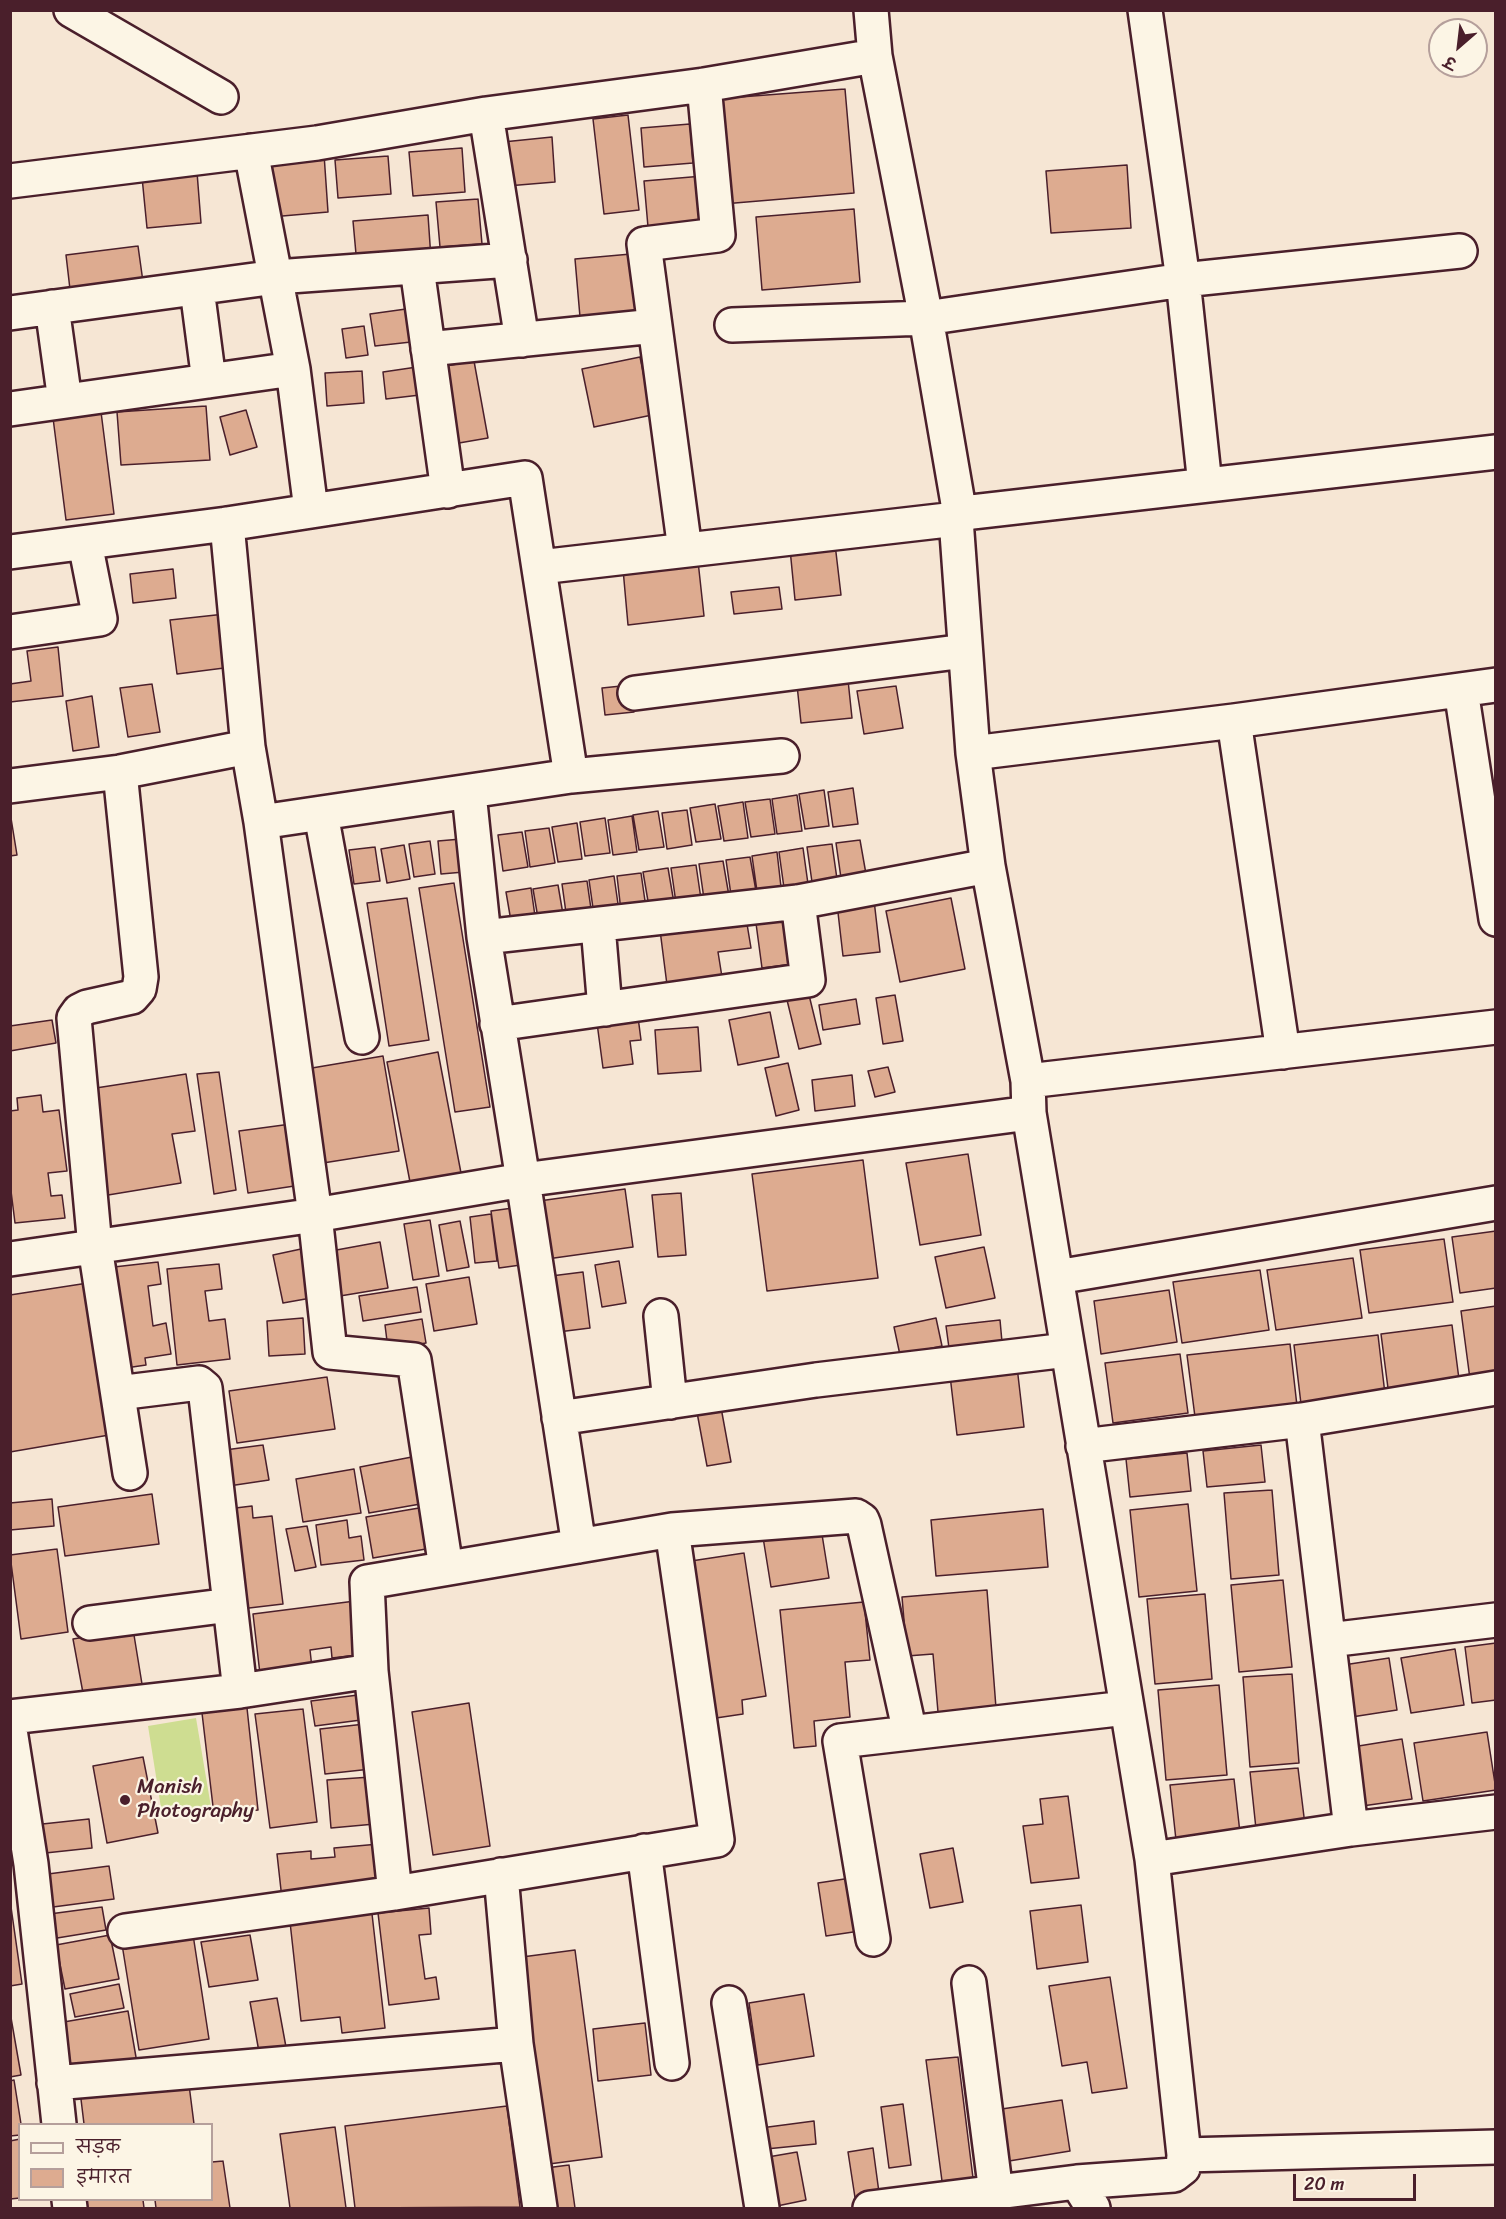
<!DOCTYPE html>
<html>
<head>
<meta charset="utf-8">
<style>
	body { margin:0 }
	#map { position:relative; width:1506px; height:2219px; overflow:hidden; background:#f6e6d4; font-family:Sriracha,"Playpen Sans Deva",sans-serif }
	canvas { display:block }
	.frame { position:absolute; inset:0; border:12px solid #4a1f2b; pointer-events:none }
	.legend { position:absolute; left:18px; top:2123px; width:195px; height:78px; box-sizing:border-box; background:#fcf5e5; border:2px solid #b59f9b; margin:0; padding:8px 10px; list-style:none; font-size:18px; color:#4a1f2b }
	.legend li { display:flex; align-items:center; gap:12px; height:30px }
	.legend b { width:30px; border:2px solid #b59f9b }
	.north { position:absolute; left:1428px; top:18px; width:60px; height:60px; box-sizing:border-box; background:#fcf5e5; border:2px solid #b59f9b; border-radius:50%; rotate:208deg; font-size:16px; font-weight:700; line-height:24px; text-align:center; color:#4a1f2b }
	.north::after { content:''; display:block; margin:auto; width:21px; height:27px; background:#4a1f2b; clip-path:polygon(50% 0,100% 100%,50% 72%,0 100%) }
	.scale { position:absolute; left:1293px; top:2174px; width:123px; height:27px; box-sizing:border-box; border:3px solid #4a1f2b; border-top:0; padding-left:8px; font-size:18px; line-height:21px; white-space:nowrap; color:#4a1f2b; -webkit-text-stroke:4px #fcf5e5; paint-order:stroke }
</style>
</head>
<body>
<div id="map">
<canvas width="1506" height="2219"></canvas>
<div class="frame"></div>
<ul class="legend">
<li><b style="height:8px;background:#fcf5e5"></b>सड़क</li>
<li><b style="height:16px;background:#ddab90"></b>इमारत</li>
</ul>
<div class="north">उ</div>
<div class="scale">20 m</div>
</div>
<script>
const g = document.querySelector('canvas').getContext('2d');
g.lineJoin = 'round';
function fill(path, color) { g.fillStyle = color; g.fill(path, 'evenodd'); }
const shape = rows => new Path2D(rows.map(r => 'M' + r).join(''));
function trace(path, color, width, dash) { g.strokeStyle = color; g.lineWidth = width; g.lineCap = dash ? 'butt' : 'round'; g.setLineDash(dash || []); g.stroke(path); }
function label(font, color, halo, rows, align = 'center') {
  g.font = font + ' Sriracha,sans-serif'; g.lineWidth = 4.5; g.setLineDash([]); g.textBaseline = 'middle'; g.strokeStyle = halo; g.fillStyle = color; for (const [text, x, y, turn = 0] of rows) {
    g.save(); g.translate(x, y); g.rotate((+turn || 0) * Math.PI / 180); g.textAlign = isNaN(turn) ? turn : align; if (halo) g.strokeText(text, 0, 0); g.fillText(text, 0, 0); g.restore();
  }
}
fill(shape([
	[196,1718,211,1807,162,1814,148,1726]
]), '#cedd91');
const building = shape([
	[845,89,854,193,723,204,714,99,845,89],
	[628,115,639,210,604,214,593,119,628,115],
	[690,124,693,163,644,167,641,128,690,124],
	[552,137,555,182,507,186,503,142,552,137],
	[462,148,465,192,413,196,409,152,462,148],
	[324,154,328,212,271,217,266,158,324,154],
	[388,156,391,194,338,198,335,160,388,156],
	[1127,165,1131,228,1051,233,1046,171,1127,165],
	[197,172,201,223,147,228,142,177,197,172],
	[703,176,707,221,648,227,644,181,703,176],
	[478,199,482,244,440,247,436,202,478,199],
	[854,209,860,282,762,290,756,217,854,209],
	[428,215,431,259,357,265,353,221,428,215],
	[138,246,144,289,71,298,66,255,138,246],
	[631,254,636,313,580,317,575,259,631,254],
	[406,309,411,342,375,346,370,314,406,309],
	[364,326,368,355,346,358,342,329,364,326],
	[640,357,652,415,594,427,582,369,640,357],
	[474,361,488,438,459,443,446,366,474,361],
	[417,367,420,395,386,399,383,372,417,367],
	[362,371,364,403,327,406,325,373,362,371],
	[100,404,114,514,66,520,52,410,100,404],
	[206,406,210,460,121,465,117,412,206,406],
	[246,410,257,447,230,455,220,417,246,410],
	[835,544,841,595,795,600,790,549,835,544],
	[698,561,704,616,628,625,623,569,698,561],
	[173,569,176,598,133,603,130,574,173,569],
	[779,587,782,609,734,614,731,592,779,587],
	[225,614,232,667,177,674,170,620,225,614],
	[58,647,63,696,10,702,10,684,31,681,27,651,58,647],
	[848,680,852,718,801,723,797,685,848,680],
	[152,684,160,732,128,737,120,688,152,684],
	[631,685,634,712,605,715,602,688,631,685],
	[896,686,903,728,864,734,857,691,896,686],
	[92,696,99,747,73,751,66,701,92,696],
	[853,788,858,824,833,827,828,792,853,788],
	[824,790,829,826,805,829,799,794,824,790],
	[797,795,802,831,777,834,772,799,797,795],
	[770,799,775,834,751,837,745,802,770,799],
	[743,802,748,838,724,841,718,806,743,802],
	[715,804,721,839,696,842,690,808,715,804],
	[687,810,692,845,667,849,662,813,687,810],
	[658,811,664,847,639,850,633,815,658,811],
	[10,812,17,855,10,856,10,812],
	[632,816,637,852,613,855,608,820,632,816],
	[605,818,610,853,585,856,580,822,605,818],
	[577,823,582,859,558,862,552,827,577,823],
	[549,828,555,863,530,867,525,831,549,828],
	[522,832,528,867,503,871,498,835,522,832],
	[461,839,464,872,441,874,438,841,461,839],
	[860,840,866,874,841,878,836,843,860,840],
	[430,841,435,874,414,877,409,844,430,841],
	[832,844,837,879,812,882,807,847,832,844],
	[404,845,410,879,387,883,381,849,404,845],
	[375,847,380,881,354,884,349,850,375,847],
	[803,848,808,884,784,888,779,852,803,848],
	[777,852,781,887,757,891,752,856,777,852],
	[750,857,756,891,731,895,726,860,750,857],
	[723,861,729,896,704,899,699,864,723,861],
	[696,865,701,899,676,903,671,868,696,865],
	[668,868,674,903,649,907,643,872,668,868],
	[641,873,646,908,621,911,617,876,641,873],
	[614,876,619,911,594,915,589,880,614,876],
	[587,881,592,916,567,920,562,884,587,881],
	[454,883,490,1107,455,1112,419,888,454,883],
	[558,885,564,920,539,924,533,889,558,885],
	[531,888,536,923,512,927,506,892,531,888],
	[407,898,429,1040,389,1046,367,903,407,898],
	[951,898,965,969,900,982,886,911,951,898],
	[874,900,880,952,843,956,837,904,874,900],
	[786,911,793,964,762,968,755,916,786,911],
	[746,918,751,948,718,952,722,977,667,985,660,930,746,918],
	[809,995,821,1044,799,1049,787,1000,809,995],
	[895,995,903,1041,883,1044,876,998,895,995],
	[856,999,860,1024,823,1030,819,1005,856,999],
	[770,1012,779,1057,738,1065,729,1020,770,1012],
	[638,1017,641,1040,630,1041,633,1064,603,1068,597,1023,638,1017],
	[52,1020,56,1043,10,1051,10,1026,52,1020],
	[698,1027,701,1071,658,1074,655,1030,698,1027],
	[438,1052,461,1173,410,1182,387,1062,438,1052],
	[383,1056,399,1151,323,1163,306,1069,383,1056],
	[788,1063,799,1110,776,1116,765,1068,788,1063],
	[888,1067,895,1092,875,1097,868,1071,888,1067],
	[219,1072,236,1190,214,1194,197,1074,219,1072],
	[186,1074,195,1131,172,1134,181,1183,102,1196,83,1090,186,1074],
	[852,1075,855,1106,815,1111,812,1080,852,1075],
	[41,1095,43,1112,59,1110,67,1171,48,1173,51,1196,62,1195,65,1218,15,1223,10,1183,10,1111,18,1110,17,1098,41,1095],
	[291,1124,301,1185,248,1193,239,1131,291,1124],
	[968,1154,981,1235,920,1245,906,1163,968,1154],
	[863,1160,878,1278,767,1291,752,1174,863,1160],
	[625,1189,633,1247,547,1259,539,1201,625,1189],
	[681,1193,686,1255,658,1257,652,1195,681,1193],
	[520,1207,528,1264,499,1268,491,1211,520,1207],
	[491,1214,497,1261,475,1263,470,1217,491,1214],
	[430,1220,439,1276,413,1280,404,1224,430,1220],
	[460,1221,469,1267,447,1271,439,1225,460,1221],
	[1496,1231,1496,1288,1460,1293,1452,1237,1496,1231],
	[1444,1239,1453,1302,1369,1313,1360,1250,1444,1239],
	[380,1242,388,1288,340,1296,331,1251,380,1242],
	[984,1247,995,1298,946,1308,935,1257,984,1247],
	[301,1249,311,1298,283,1303,273,1255,301,1249],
	[1353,1258,1362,1318,1276,1330,1267,1270,1353,1258],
	[619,1261,626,1303,602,1307,595,1265,619,1261],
	[158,1262,161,1284,148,1286,153,1326,166,1323,171,1354,145,1358,146,1365,119,1369,105,1268,158,1262],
	[219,1264,222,1289,205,1291,209,1321,225,1319,230,1359,177,1365,167,1269,219,1264],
	[1260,1270,1269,1330,1182,1343,1173,1282,1260,1270],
	[583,1272,590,1328,558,1332,551,1276,583,1272],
	[469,1277,477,1324,434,1331,426,1284,469,1277],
	[88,1283,115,1434,10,1452,10,1295,88,1283],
	[417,1287,421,1312,363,1321,359,1296,417,1287],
	[1169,1290,1177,1342,1101,1354,1094,1301,1169,1290],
	[1496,1306,1496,1376,1470,1379,1461,1311,1496,1306],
	[303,1318,305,1354,269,1356,267,1321,303,1318],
	[936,1318,942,1346,900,1355,894,1327,936,1318],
	[422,1319,426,1343,388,1349,385,1325,422,1319],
	[1000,1320,1002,1342,949,1348,946,1326,1000,1320],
	[1452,1325,1460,1387,1389,1396,1381,1334,1452,1325],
	[1378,1335,1385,1394,1301,1404,1294,1345,1378,1335],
	[1290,1344,1297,1406,1195,1417,1187,1355,1290,1344],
	[1180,1354,1188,1413,1113,1423,1105,1363,1180,1354],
	[1016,1358,1024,1427,957,1435,949,1367,1016,1358],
	[327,1377,335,1429,237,1443,229,1391,327,1377],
	[720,1402,731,1462,707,1466,696,1407,720,1402],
	[263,1445,269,1480,222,1487,217,1451,263,1445],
	[1261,1445,1265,1482,1207,1487,1203,1451,1261,1445],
	[1187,1453,1191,1491,1130,1497,1126,1459,1187,1453],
	[417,1456,426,1503,369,1513,360,1467,417,1456],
	[354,1469,361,1513,303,1522,296,1479,354,1469],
	[1272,1490,1279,1575,1231,1579,1224,1493,1272,1490],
	[152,1494,159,1544,65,1556,58,1507,152,1494],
	[52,1499,54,1526,10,1530,10,1503,52,1499],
	[1188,1504,1197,1591,1139,1597,1130,1510,1188,1504],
	[252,1506,253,1518,272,1516,283,1604,232,1610,219,1510,252,1506],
	[419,1508,426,1549,373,1558,366,1517,419,1508],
	[1043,1509,1048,1567,936,1576,931,1520,1043,1509],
	[347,1520,349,1538,361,1536,364,1560,321,1565,316,1525,347,1520],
	[820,1522,829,1578,771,1587,762,1531,820,1522],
	[307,1526,316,1567,295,1571,286,1529,307,1526],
	[57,1549,68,1632,21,1639,10,1555,57,1549],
	[744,1553,766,1696,742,1700,743,1714,716,1718,691,1561,744,1553],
	[1283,1580,1292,1667,1239,1672,1231,1585,1283,1580],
	[987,1590,996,1708,938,1712,933,1654,907,1656,902,1597,987,1590],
	[1205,1594,1212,1679,1155,1684,1147,1599,1205,1594],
	[363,1600,357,1655,332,1658,331,1647,310,1650,312,1668,260,1674,253,1614,363,1600],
	[864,1602,870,1660,845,1662,850,1717,814,1721,816,1746,794,1748,780,1610,864,1602],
	[133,1629,142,1684,83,1693,73,1639,133,1629],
	[1496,1643,1496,1700,1472,1703,1465,1647,1496,1643],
	[1455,1649,1464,1705,1411,1713,1401,1658,1455,1649],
	[1389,1658,1397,1710,1345,1718,1337,1666,1389,1658],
	[1292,1674,1299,1763,1250,1767,1243,1677,1292,1674],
	[1219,1685,1227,1775,1166,1780,1158,1690,1219,1685],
	[358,1695,361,1720,315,1726,311,1701,358,1695],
	[469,1703,490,1846,433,1855,412,1712,469,1703],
	[247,1708,258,1810,214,1815,202,1713,247,1708],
	[303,1709,317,1822,270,1828,255,1714,303,1709],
	[365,1724,371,1769,325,1774,320,1729,365,1724],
	[1487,1732,1496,1790,1423,1801,1414,1743,1487,1732],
	[1402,1739,1412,1799,1355,1807,1346,1748,1402,1739],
	[143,1757,158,1833,107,1843,93,1766,143,1757],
	[1298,1768,1305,1825,1256,1829,1250,1772,1298,1768],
	[371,1777,375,1824,331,1828,327,1780,371,1777],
	[1234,1779,1240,1833,1176,1840,1170,1785,1234,1779],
	[1068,1796,1079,1878,1031,1883,1023,1826,1043,1824,1040,1799,1068,1796],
	[89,1819,92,1848,36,1854,33,1825,89,1819],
	[379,1844,383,1888,282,1899,277,1854,311,1851,311,1859,335,1857,334,1848,379,1844],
	[953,1848,963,1902,930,1908,920,1854,953,1848],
	[109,1866,114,1899,53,1907,48,1874,109,1866],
	[851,1878,860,1931,826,1936,818,1883,851,1878],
	[10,1900,22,1984,10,1986,10,1900],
	[371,1905,385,2028,342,2033,340,2017,301,2021,289,1913,371,1905],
	[1081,1905,1088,1962,1037,1969,1030,1911,1081,1905],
	[102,1907,106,1930,45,1940,42,1915,102,1907],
	[429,1908,431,1934,419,1935,425,1979,436,1977,439,1999,389,2005,378,1913,429,1908],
	[192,1928,209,2039,139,2050,121,1938,192,1928],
	[110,1935,119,1979,65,1989,56,1945,110,1935],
	[250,1935,258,1980,209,1987,201,1942,250,1935],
	[575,1950,602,2157,549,2164,522,1957,575,1950],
	[1110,1977,1127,2088,1092,2093,1087,2062,1062,2066,1049,1986,1110,1977],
	[119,1984,124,2008,75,2017,70,1994,119,1984],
	[804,1994,814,2056,758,2065,749,2003,804,1994],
	[277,1998,288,2058,261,2063,250,2002,277,1998],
	[128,2011,137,2063,61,2076,52,2024,128,2011],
	[10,2012,21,2075,10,2077,10,2012],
	[645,2023,651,2075,598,2081,593,2029,645,2023],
	[958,2057,973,2178,942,2181,926,2060,958,2057],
	[188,2077,194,2124,84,2124,80,2091,188,2077],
	[14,2080,21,2124,20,2135,10,2136,10,2081,14,2080],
	[1062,2100,1070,2151,1003,2162,995,2110,1062,2100],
	[903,2104,911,2165,889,2168,881,2107,903,2104],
	[507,2106,520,2207,355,2208,345,2126,507,2106],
	[814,2121,816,2144,756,2150,753,2129,814,2121],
	[335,2127,346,2208,290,2208,280,2134,335,2127],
	[20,2139,20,2198,10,2199,10,2141,20,2139],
	[873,2148,880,2200,856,2204,848,2152,873,2148],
	[797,2152,806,2200,777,2206,768,2157,797,2152],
	[223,2161,230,2208,156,2208,155,2200,212,2200,212,2162,223,2161],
	[569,2165,575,2208,544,2208,538,2169,569,2165],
	[82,2200,143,2200,144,2208,83,2208,82,2200]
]);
fill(building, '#ddab90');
trace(building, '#4a1f2b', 1.5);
const minor = shape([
	[71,10,221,97],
	[871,10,875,56,926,318,960,515],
	[1145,10,1183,280,1205,485],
	[486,114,522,340],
	[251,151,293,369,311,510],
	[10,181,317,143,486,114,704,85,875,56],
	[417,268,448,491],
	[197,289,209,381],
	[52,307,65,401],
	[10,313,276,277,510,260],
	[732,325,926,318,1183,280,1460,251],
	[428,349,655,326],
	[10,409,293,369],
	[227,524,248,747,261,822,315,1215,330,1352,414,1360,446,1568],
	[685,550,644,244,718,235,704,85],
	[10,552,227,524,525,478,571,776],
	[540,567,956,519],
	[10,632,100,619,85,543],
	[1461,690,1496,919],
	[635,693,965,651],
	[1234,721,1283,1052],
	[973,753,1234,721,1496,685],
	[120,772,141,977,139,989,132,997,87,1007,79,1011,74,1018,95,1247,130,1473],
	[10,786,120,772,248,747],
	[469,793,484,937,523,1180,579,1546],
	[321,814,362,1037],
	[261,822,571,776,782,756],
	[598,926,605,1009],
	[484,937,798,902,988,866],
	[497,1024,808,980,798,902],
	[1028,1081,1496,1027],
	[10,1259,315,1215,523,1180,1029,1113],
	[1057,1277,1496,1203],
	[661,1316,670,1402],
	[118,1393,199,1383,205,1388,240,1691],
	[559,1418,816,1380,1067,1350],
	[1302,1420,1351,1829],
	[1083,1446,1302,1420,1496,1388],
	[90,1623,230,1605],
	[1329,1640,1496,1620],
	[10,1717,240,1691,371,1671],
	[10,1730,31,1864,59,2124],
	[644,1851,672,2063],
	[1152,1859,1351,1829,1496,1812],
	[501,1875,516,2044,540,2208],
	[395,1893,371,1671,367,1582,672,1530,856,1516,862,1520,864,1525,910,1733],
	[125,1931,395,1893,717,1840,672,1530],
	[873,1939,840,1741,1126,1708],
	[969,1983,996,2193],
	[729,2003,762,2208],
	[54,2083,516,2044],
	[1184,2155,1496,2147],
	[1077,2182,1093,2208],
	[69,2200,70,2208],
	[870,2208,1077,2182,1174,2175,1183,2168,1184,2155,1152,1859,1029,1113,1028,1081,988,866,973,753,956,519,960,515,972,512,1496,452]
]);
trace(minor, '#4a1f2b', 38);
trace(minor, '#fcf5e5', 33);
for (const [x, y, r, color] of [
	[125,1800,6,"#4a1f2b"]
]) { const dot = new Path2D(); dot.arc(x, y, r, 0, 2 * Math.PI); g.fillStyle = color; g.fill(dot); trace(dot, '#fcf5e5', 2); }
label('21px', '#4a1f2b', '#fcf5e5', [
	["Manish",137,1788],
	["Photography",137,1812]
], 'left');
</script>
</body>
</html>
